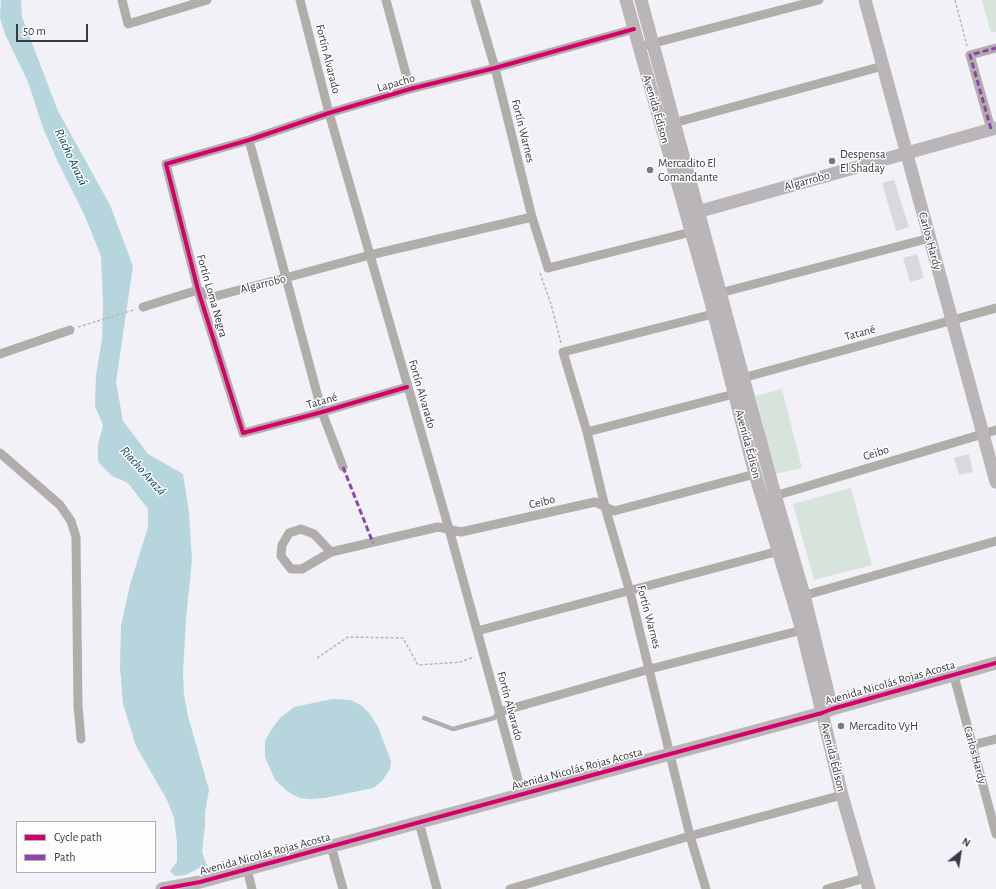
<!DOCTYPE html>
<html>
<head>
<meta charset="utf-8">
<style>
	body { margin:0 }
	#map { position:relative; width:996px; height:889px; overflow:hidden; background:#f2f1f8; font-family:"Alegreya Sans",sans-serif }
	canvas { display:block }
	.legend { position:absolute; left:16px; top:821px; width:140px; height:52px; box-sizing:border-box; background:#fdfdfd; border:1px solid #afaeb3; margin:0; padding:5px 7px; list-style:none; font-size:12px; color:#393743 }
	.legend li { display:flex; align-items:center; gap:8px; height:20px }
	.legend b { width:20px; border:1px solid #afaeb3 }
	.north { position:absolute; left:940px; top:833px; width:40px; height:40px; -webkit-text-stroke:3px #fdfdfd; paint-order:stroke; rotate:30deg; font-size:11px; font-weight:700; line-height:16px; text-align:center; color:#393743 }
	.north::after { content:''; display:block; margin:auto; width:14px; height:18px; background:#393743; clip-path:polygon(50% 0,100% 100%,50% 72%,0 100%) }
	.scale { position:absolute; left:16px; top:24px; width:72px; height:18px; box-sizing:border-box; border:2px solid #393743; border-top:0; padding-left:5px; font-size:12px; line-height:14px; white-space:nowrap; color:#393743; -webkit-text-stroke:3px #fdfdfd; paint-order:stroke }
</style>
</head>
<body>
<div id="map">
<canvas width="996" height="889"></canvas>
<ul class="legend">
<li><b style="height:5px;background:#d6006c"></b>Cycle path</li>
<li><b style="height:5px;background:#8e44ad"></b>Path</li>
</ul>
<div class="north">N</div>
<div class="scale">50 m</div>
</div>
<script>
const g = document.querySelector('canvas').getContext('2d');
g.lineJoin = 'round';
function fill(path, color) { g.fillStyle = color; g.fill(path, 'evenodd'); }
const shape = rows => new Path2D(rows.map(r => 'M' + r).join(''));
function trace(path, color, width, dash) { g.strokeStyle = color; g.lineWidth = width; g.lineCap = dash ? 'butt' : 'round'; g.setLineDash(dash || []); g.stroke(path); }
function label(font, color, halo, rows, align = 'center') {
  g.font = font + ' "Alegreya Sans",sans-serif'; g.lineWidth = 3; g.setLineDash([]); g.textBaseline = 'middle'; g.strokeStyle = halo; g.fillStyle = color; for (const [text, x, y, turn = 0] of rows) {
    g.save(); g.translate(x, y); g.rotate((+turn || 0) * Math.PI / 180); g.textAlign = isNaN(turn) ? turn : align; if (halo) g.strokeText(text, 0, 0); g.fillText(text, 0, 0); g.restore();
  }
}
fill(shape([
	[982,0,996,0,996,32,991,33],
	[782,389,802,468,775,474,756,396],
	[851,488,872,565,814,580,793,504]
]), '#d6e4dc');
fill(shape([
	[1,0,21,0,22,17,58,111,110,205,133,266,116,382,123,421,148,454,183,474,189,512,192,560,186,619,183,674,184,695,188,716,209,790,205,812,205,826,202,852,207,866,199,868,186,875,175,876,170,871,177,862,177,842,174,818,167,800,136,746,123,704,120,668,121,626,130,585,148,527,148,509,128,483,112,476,98,462,98,445,103,425,95,406,96,375,102,340,103,303,101,256,84,214,57,160,43,128,28,82,5,34,0,18],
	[332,699,351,700,362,706,370,714,378,727,388,753,391,761,390,769,382,781,373,788,325,798,311,799,299,798,287,791,275,780,265,757,265,741,271,730,280,718,294,707]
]), '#b6d5dc');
fill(shape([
	[894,180,909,227,896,231,882,183],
	[917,254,924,278,910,282,903,258],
	[969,454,973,472,959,475,954,458]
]), '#dcd6df');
trace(shape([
	[955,0,967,46],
	[540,273,551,304,561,343],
	[78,327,134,310],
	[317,658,348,637,403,638,418,665,460,662,474,657]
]), '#b7b6b7', 1.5, [3, 2]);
trace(shape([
	[424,718,453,729,494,718,499,712]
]), '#b1adaa', 4.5);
trace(shape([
	[122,0,128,24,207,0],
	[300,0,329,113,449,529,522,794],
	[386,0,410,89],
	[475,0,495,68,532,217,548,268,691,232],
	[639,47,819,0],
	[670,124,883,66],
	[991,129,970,55,996,48],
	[249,140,322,412,343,467],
	[716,294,930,238],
	[143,307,198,290,212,297,285,278,370,255,532,217],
	[0,354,70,330],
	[739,379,996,308],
	[407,387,322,412,243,433,198,290,166,164,249,140,329,113,410,89,495,68,634,29],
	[587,432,734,394],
	[0,453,60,505,71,521,76,537,78,706,81,739],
	[771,497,996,430],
	[331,552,314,534,301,529,289,533,282,545,281,556,291,569,302,569,331,552,438,527,461,532,595,502,614,511,755,474],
	[799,597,996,541],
	[477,631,779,551],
	[954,676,996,834],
	[499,712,650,669,802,630],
	[972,745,996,739],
	[419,822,437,889],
	[331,846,343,889],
	[247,869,252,889],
	[510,889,690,836,842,795],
	[706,889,690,836,630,592,605,507,587,432,563,352,713,314],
	[827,889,865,878]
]), '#b1adaa', 9);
trace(shape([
	[626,0,709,295,755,474,802,630,842,795,869,889],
	[641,0,775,495,804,595,832,709],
	[865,0,996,482],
	[690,214,996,128],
	[162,889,200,882,670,754,822,713,832,709,996,663]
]), '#bab6b7', 13);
trace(shape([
	[991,129,970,55,996,48],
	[343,467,373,543]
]), '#8e44ad', 3, [6, 3]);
trace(shape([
	[407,387,322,412,243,433,198,290,166,164,249,140,329,113,410,89,495,68,634,29],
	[162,889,200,882,670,754,822,713,832,709,996,663]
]), '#d6006c', 4);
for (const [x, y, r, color] of [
	[832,161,4,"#7a7882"],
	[650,170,4,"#7a7882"],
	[841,726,4,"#7a7882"]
]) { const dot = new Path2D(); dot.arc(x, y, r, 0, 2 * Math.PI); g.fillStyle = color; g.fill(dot); trace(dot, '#fdfdfd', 1.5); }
label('12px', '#393743', '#fdfdfd', [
	["Fortín Alvarado",328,59,76],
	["Lapacho",396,83,-16],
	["Avenida Édison",656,109,74],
	["Fortín Warnes",523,131,76],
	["Algarrobo",807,181,-15],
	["Carlos Hardy",930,241,75],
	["Algarrobo",263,284,-14],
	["Fortín Loma Negra",212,296,74],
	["Tatané",860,333,-15],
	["Fortín Alvarado",422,394,74],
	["Tatané",322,401,-16],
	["Avenida Édison",748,444,75],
	["Ceibo",876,453,-17],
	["Ceibo",542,502,-13],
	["Fortín Warnes",649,617,75],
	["Avenida Nicolás Rojas Acosta",890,683,-16],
	["Fortín Alvarado",510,706,75],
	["Carlos Hardy",975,755,75],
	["Avenida Édison",833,757,76],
	["Avenida Nicolás Rojas Acosta",577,769,-15],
	["Avenida Nicolás Rojas Acosta",265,854,-15]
]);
label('12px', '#393743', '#fdfdfd', [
	["Despensa",840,154],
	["El Shaday",840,168],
	["Mercadito El",658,163],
	["Comandante",658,177],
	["Mercadito VyH",849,726]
], 'left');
label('italic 13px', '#074b53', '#fdfdfd', [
	["Riacho Arazá",71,157,65],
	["Riacho Arazá",143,471,48]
]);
</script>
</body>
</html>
